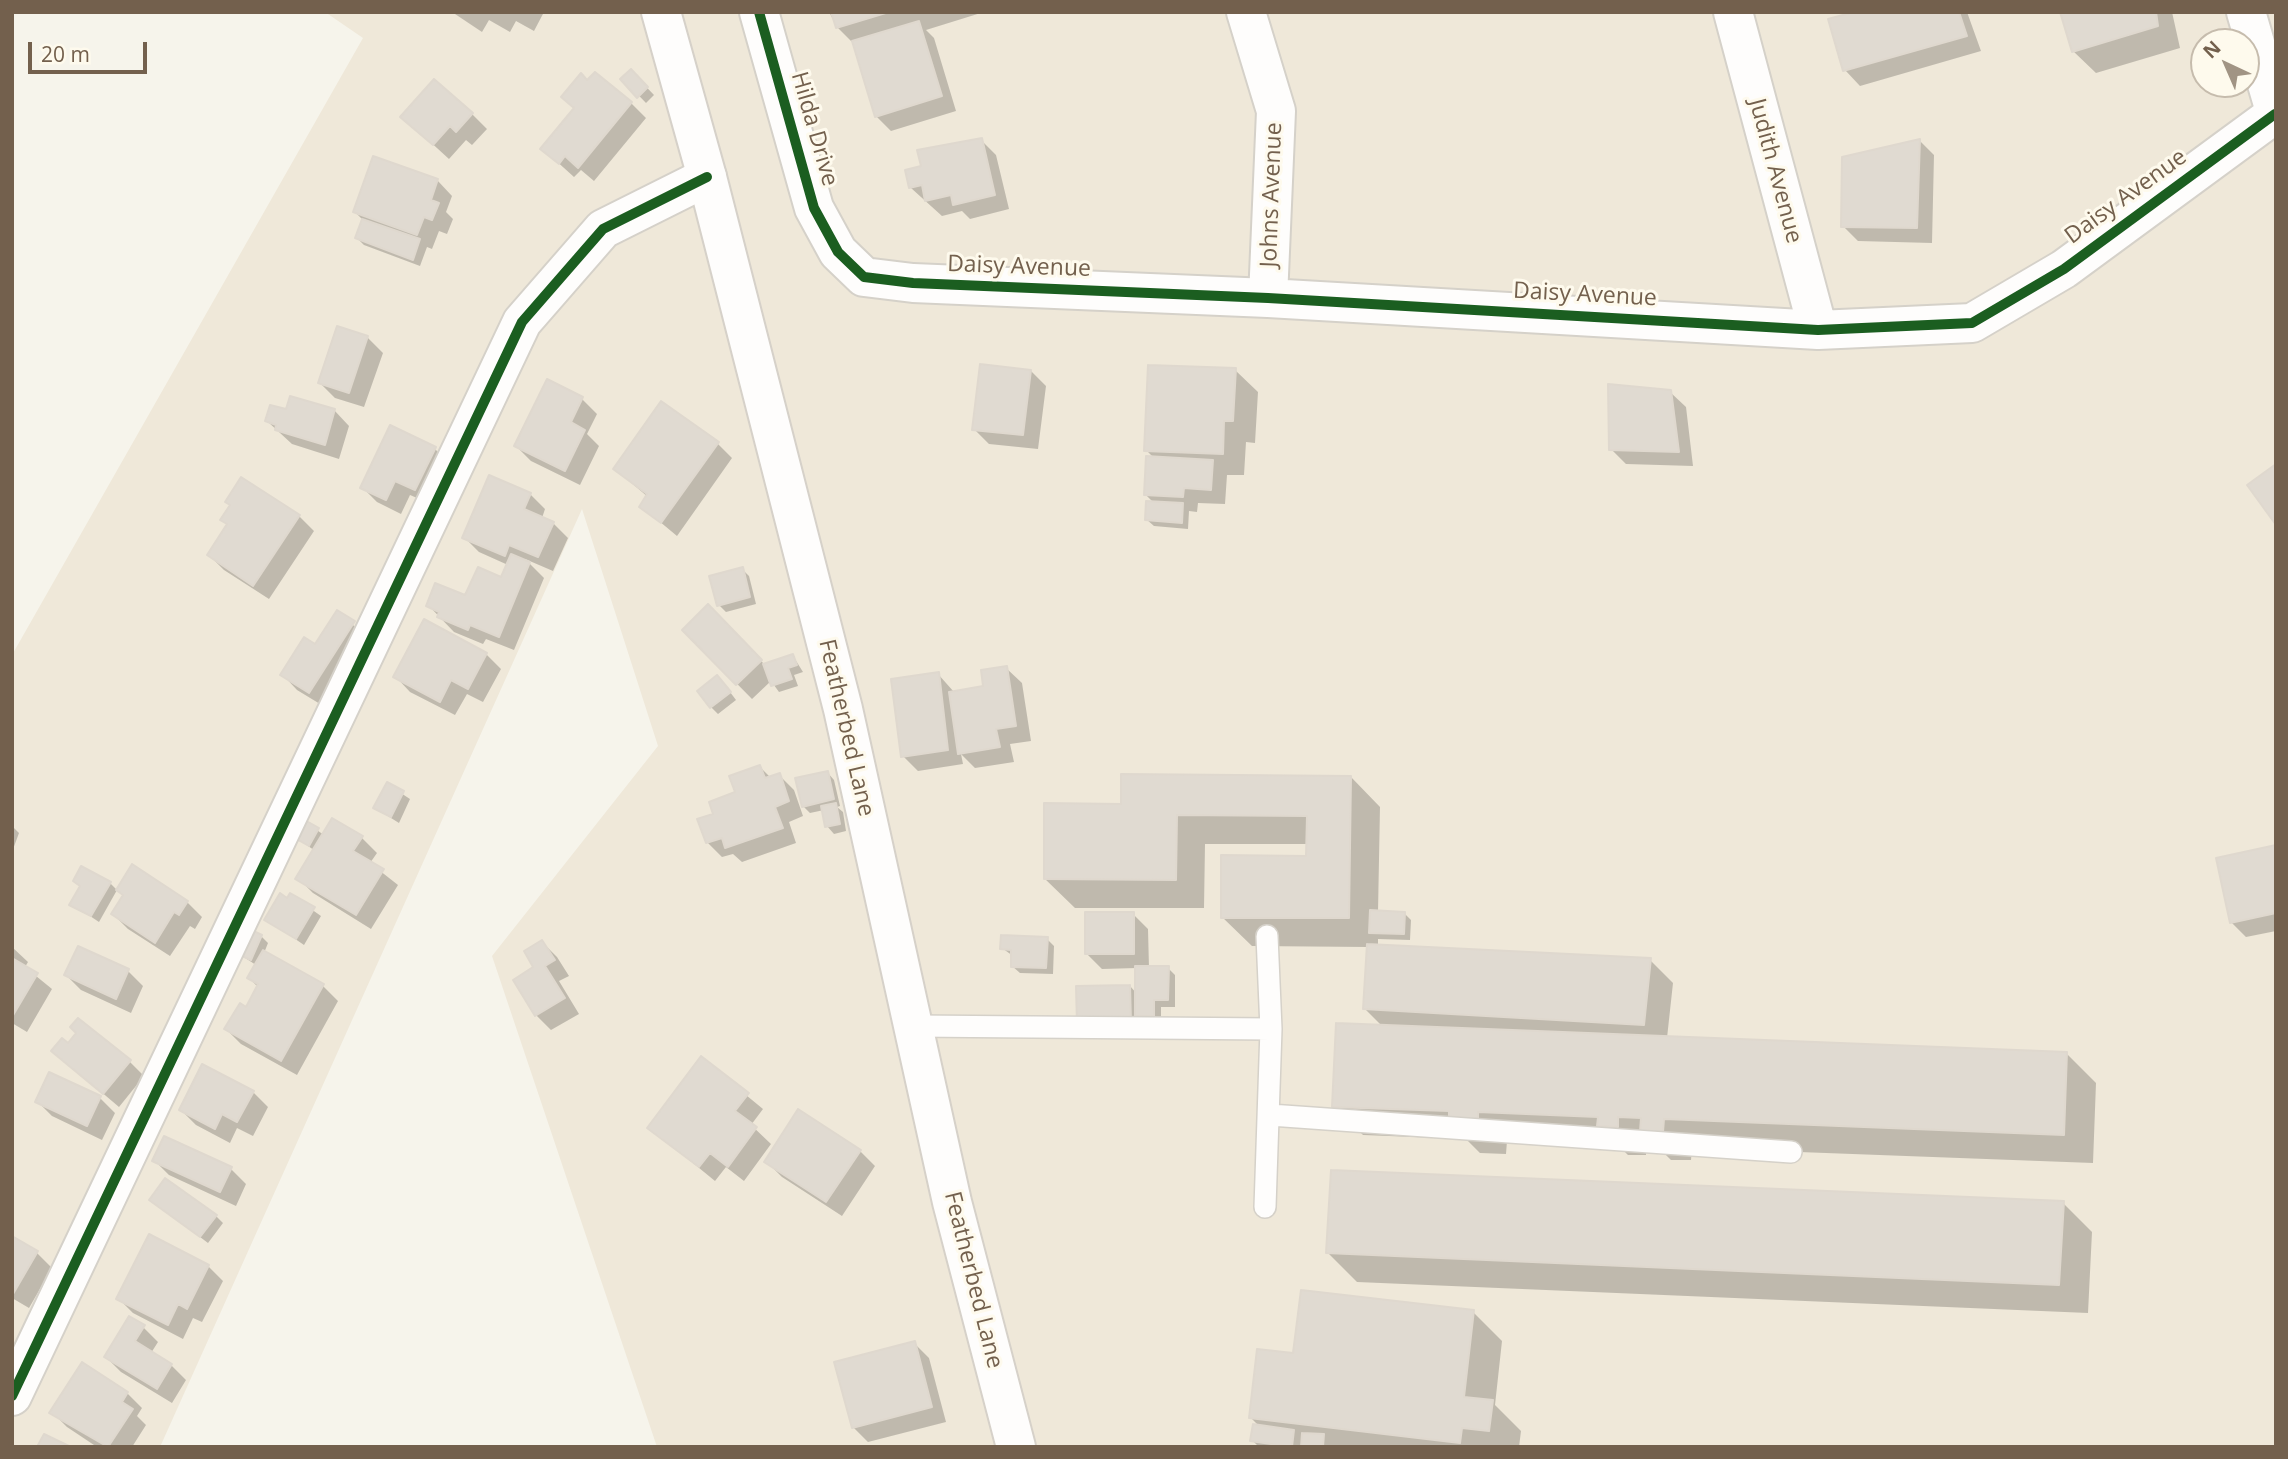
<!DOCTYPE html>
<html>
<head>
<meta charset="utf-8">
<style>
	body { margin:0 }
	#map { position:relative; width:2288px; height:1459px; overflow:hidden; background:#f6f4eb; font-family:"Open Sans",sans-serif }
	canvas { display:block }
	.frame { position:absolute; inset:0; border:14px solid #73604d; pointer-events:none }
	.north { position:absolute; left:2190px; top:28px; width:70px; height:70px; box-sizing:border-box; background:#fefaed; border:2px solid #c6bcad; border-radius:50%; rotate:316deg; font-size:19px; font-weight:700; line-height:28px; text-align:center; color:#73604d }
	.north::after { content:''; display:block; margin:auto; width:24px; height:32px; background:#a19484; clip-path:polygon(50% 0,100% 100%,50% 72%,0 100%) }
	.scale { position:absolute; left:28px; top:42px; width:119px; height:32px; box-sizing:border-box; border:4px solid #73604d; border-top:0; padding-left:9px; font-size:21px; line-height:24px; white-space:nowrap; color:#73604d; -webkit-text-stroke:5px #fefaed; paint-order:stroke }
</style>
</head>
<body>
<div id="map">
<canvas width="2288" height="1459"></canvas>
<div class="frame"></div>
<div class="north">N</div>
<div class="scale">20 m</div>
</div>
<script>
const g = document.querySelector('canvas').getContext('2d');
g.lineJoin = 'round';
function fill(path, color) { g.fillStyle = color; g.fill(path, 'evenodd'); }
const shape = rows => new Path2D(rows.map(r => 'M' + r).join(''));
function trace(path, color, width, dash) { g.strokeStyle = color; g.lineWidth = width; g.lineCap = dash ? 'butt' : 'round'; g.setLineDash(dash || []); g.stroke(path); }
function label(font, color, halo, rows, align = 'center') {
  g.font = font + ' "Open Sans",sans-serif'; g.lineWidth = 6; g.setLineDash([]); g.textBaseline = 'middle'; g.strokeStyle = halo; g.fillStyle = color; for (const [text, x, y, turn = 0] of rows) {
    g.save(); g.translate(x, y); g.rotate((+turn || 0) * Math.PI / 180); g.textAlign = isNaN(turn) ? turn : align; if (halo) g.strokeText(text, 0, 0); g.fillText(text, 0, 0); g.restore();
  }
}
fill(shape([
	[325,12,2276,12,2276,1447,657,1447,492,956,658,746,582,509,160,1447,12,1447,12,655,363,38],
	[2204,42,2246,42,2246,84,2204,84]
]), '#efe8d9');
fill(shape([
	[452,12,544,12,534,31,516,21,510,32,489,20,482,32],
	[829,12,984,12,926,30,934,38,956,111,891,131,876,116,855,45,837,27],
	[1861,12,1967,12,1981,51,1860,86,1845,70],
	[2062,12,2172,12,2180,48,2096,73,2073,51],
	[631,71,654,95,646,103,623,79],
	[588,82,631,103,646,118,594,181,581,170,574,177,543,149,576,109],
	[472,114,487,129,472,145,466,140,449,159,403,117],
	[981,140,996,155,1009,209,970,219,962,211,942,216,911,188,923,167,919,152],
	[1919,140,1934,155,1932,243,1858,241,1843,226],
	[437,180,452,196,446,212,453,219,447,234,439,231,432,249,427,247,420,266,364,245,357,238,364,221,355,212],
	[338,328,368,338,383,353,364,407,335,398,320,383],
	[1235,370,1258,392,1255,443,1246,442,1244,475,1227,475,1225,504,1198,503,1197,512,1189,511,1188,529,1154,526,1146,519,1154,503,1145,494,1154,458,1146,450],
	[1031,371,1046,386,1038,449,989,444,974,429],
	[547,382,582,399,597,414,587,434,599,446,580,485,531,461,516,446],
	[1670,392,1686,407,1693,466,1626,464,1611,449],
	[334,410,349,426,339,459,292,444,267,421,287,411],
	[391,428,435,449,450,464,431,504,410,495,401,514,377,502,362,487],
	[717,443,732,458,677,536,641,506,648,497,615,469],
	[530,494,545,509,542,518,553,523,568,538,553,571,525,559,544,578,514,650,486,639,483,644,454,632,428,605,466,597,502,579,508,565,479,552,464,537],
	[299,516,314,531,269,599,224,570,209,555,228,526,222,520],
	[742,569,749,576,756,604,726,612,719,605],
	[708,607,765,665,793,656,803,672,794,675,798,686,779,692,771,681,752,699,684,630],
	[338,613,369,638,325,707,297,690,283,675,316,646],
	[486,654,501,669,483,702,467,694,455,715,410,692,396,677],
	[1006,668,1022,683,1031,741,1010,744,1014,762,975,768,961,754,963,764,918,771,903,756,938,674,954,692,985,687],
	[724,684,736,700,718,714,711,707],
	[760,767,771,778,779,775,794,790,803,816,789,822,796,843,742,862,733,854,722,857,707,842,716,815],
	[827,772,834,780,840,806,837,807,843,812,846,831,834,834,827,826,824,810,810,813,803,806],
	[1351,777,1380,807,1378,912,1404,913,1411,920,1410,940,1378,939,1378,946,1650,960,1673,983,1667,1038,2067,1054,2096,1083,2093,1163,1692,1148,1691,1160,1671,1160,1657,1146,1646,1146,1646,1155,1628,1155,1618,1145,1507,1141,1506,1154,1480,1153,1466,1139,1363,1135,1334,1106,1383,1027,1365,1009,1368,947,1252,946,1222,917,1308,858,1308,844,1205,844,1204,908,1075,908,1045,879,1122,806],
	[387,784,410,799,399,823,375,808],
	[302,820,324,835,332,820,362,838,377,853,370,863,398,885,371,929,313,893,298,878,314,850,293,836],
	[12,826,19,833,12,852],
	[2276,846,2276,931,2246,937,2231,922],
	[132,867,187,902,202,917,195,929,190,926,170,956,128,929,113,914,124,897,118,890],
	[75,881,110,883,117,890,99,922,72,904,81,888],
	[291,895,321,916,304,945,266,919],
	[1133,914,1148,929,1149,968,1168,968,1175,975,1175,1007,1161,1007,1161,1022,1146,1037,1094,1039,1079,1024,1130,986,1137,994,1137,968,1102,969,1087,954],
	[261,936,268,943,264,953,323,986,338,1001,297,1075,241,1044,226,1029,246,1009,258,987,249,978,256,965,236,952],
	[1047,939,1054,946,1053,974,1020,973,1012,966,1013,956,1002,948],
	[542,942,557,957,569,976,559,981,579,1014,551,1030,536,1015,515,980,536,968],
	[12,947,28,962,25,967,52,989,27,1032,12,1023],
	[128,971,143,986,131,1013,81,990,66,975],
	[68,1045,129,1061,144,1076,119,1107,53,1051],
	[701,1058,763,1109,751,1125,771,1144,744,1181,726,1167,715,1181,649,1127],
	[50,1074,100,1098,115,1113,102,1140,52,1116,37,1101],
	[253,1092,268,1107,253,1136,237,1128,230,1143,196,1125,181,1110],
	[860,1151,875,1166,842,1216,782,1177,767,1162],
	[154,1160,231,1169,246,1184,236,1206,169,1175],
	[151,1200,216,1216,223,1223,208,1243],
	[2063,1203,2092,1232,2088,1313,1357,1282,1328,1253],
	[12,1238,37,1253,52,1268,29,1308,12,1298],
	[208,1266,223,1281,202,1322,193,1318,183,1339,133,1313,118,1298],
	[1473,1312,1502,1341,1495,1405,1521,1431,1519,1447,1259,1447,1252,1440,1259,1426,1251,1418,1295,1355],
	[143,1327,158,1342,151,1353,171,1365,186,1380,172,1403,121,1372,106,1357],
	[914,1343,929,1358,946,1422,868,1442,853,1427],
	[127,1393,142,1408,137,1416,146,1425,132,1447,97,1447,67,1427,52,1412]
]), '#0003');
const building = shape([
	[831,12,889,12,836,28,831,12],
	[1854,12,1959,12,1967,36,1843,71,1828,19,1854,12],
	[2060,12,2156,12,2158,26,2072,52,2060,12],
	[919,21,942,96,875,117,852,41,919,21],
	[631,69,648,87,637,98,620,79,631,69],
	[595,72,632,102,578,168,565,156,559,164,540,149,574,108,561,97,581,73,587,80,595,72],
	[434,79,473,113,456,132,450,126,433,145,400,117,434,79],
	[982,138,995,195,953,205,951,195,925,201,922,185,909,188,905,170,921,166,917,150,982,138],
	[1920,139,1917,228,1841,227,1842,157,1920,139],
	[373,156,438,179,431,200,439,203,432,220,424,217,417,235,353,212,373,156],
	[362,219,420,239,413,260,355,238,362,219],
	[337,326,368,336,349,393,318,383,337,326],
	[980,364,1031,370,1023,435,972,430,980,364],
	[1148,365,1236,368,1233,421,1224,421,1223,454,1144,451,1148,365],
	[547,379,583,397,571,422,585,430,565,471,514,446,547,379],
	[1608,384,1671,390,1679,452,1609,450,1608,384],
	[290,396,335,409,325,445,275,430,276,425,265,421,270,405,286,409,290,396],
	[661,401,719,442,661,523,639,507,647,494,613,469,661,401],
	[390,425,436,447,415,490,395,481,386,500,360,488,390,425],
	[1146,456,1213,460,1211,490,1184,488,1183,497,1144,495,1146,456],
	[2276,464,2276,525,2247,485,2276,464],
	[489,475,531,493,524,509,554,522,538,557,509,545,505,556,462,538,489,475],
	[241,477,300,515,253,586,207,555,227,524,220,520,230,505,225,502,241,477],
	[1146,501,1183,503,1182,523,1145,520,1146,501],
	[511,554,530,562,499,637,470,625,468,630,437,617,439,612,426,606,435,583,465,595,478,567,501,577,511,554],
	[743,567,750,597,717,606,709,576,743,567],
	[708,604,762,660,736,685,682,630,708,604],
	[337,610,355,621,309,693,280,675,304,637,315,644,337,610],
	[424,619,487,653,468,689,451,680,440,702,393,677,424,619],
	[793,654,797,665,788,668,792,679,771,686,763,664,793,654],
	[1007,666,1016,726,996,729,1000,747,958,754,949,692,983,686,981,670,1007,666],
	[939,672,948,750,901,757,891,679,939,672],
	[717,675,731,692,710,708,697,691,717,675],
	[760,765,765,778,780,773,789,801,775,807,783,828,725,848,722,838,706,843,697,819,713,814,709,802,735,792,729,776,760,765],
	[828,771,834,799,802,807,795,778,828,771],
	[1121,774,1351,776,1349,918,1221,918,1221,855,1306,856,1307,816,1177,815,1176,880,1044,879,1044,803,1121,804,1121,774],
	[387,782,404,791,391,817,373,808,387,782],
	[836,803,840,824,825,827,821,806,836,803],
	[301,818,319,828,309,846,291,836,301,818],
	[332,818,363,836,353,851,384,869,356,915,295,879,332,818],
	[2276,845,2276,913,2230,923,2216,858,2276,845],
	[132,864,188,901,179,915,174,912,155,943,111,914,123,895,116,890,132,864],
	[81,866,111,882,91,916,69,905,80,886,73,881,81,866],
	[280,893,287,898,290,893,315,907,296,939,264,920,280,893],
	[1370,910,1405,912,1404,934,1369,933,1370,910],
	[1085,912,1134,912,1134,954,1085,954,1085,912],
	[245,927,262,935,251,960,233,952,245,927],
	[1001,935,1048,937,1046,968,1011,967,1011,950,1000,949,1001,935],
	[542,940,555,960,545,966,565,998,535,1016,513,980,533,967,524,951,542,940],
	[1367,944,1651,958,1644,1025,1363,1009,1367,944],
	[78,946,129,969,116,999,64,975,78,946],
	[263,950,324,984,281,1061,224,1029,240,1003,246,1007,258,984,247,978,263,950],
	[12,958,38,973,12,1017,12,958],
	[1135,966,1169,966,1168,1000,1154,1000,1154,1016,1135,1016,1135,966],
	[1130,985,1131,1023,1077,1025,1076,986,1130,985],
	[78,1018,131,1060,103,1094,51,1051,62,1038,68,1043,76,1033,70,1027,78,1018],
	[1336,1023,2067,1052,2064,1135,1664,1119,1663,1132,1640,1131,1641,1118,1618,1117,1618,1127,1597,1126,1598,1117,1478,1112,1478,1126,1449,1125,1449,1111,1332,1107,1336,1023],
	[701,1056,749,1093,735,1111,757,1127,728,1167,710,1153,699,1167,647,1128,701,1056],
	[202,1064,254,1091,237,1122,222,1114,215,1129,179,1110,202,1064],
	[49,1072,101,1096,87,1126,35,1102,49,1072],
	[798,1109,861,1150,826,1202,764,1162,798,1109],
	[164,1136,232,1167,220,1192,152,1161,164,1136],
	[1331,1170,2064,1201,2059,1285,1326,1253,1331,1170],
	[165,1178,217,1215,200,1237,149,1200,165,1178],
	[149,1234,209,1265,187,1309,178,1304,168,1325,116,1299,149,1234],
	[12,1236,38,1251,13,1294,12,1294,12,1236],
	[1301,1290,1474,1310,1464,1397,1493,1400,1489,1431,1462,1428,1460,1443,1249,1418,1257,1349,1293,1353,1301,1290],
	[129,1316,145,1325,135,1341,172,1364,157,1389,104,1357,129,1316],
	[915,1341,932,1407,852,1428,834,1362,915,1341],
	[82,1362,128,1392,122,1402,133,1409,108,1447,49,1413,82,1362],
	[1253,1424,1294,1430,1292,1447,1250,1441,1253,1424],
	[1302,1433,1324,1434,1323,1447,1301,1447,1302,1433],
	[44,1434,71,1447,37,1447,44,1434]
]);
fill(building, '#e0dad1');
trace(building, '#dfd8ce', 2);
const lane = shape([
	[913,1026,1271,1029,1267,936],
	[1270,1115,1791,1152],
	[1265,1207,1271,1029]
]);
const street = shape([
	[759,12,814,208,838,252,864,277,913,283,1268,298,1818,330,1972,323,2064,269,2275,114],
	[1246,12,1276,111,1268,298],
	[1733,12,1818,330],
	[2246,12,2276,115],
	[12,1396,522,322,603,229,707,177]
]);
const secondary = shape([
	[661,12,707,177,843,709,952,1202,1016,1447]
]);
trace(lane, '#d5d1c9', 24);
trace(street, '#d5d1c9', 42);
trace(secondary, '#d6d1c9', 42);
trace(lane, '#fefdfc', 21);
trace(street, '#fefdfc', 38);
trace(secondary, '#fefdfc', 38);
trace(shape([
	[759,12,814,208,838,252,864,277,913,283,1268,298,1818,330,1972,323,2064,269,2275,114],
	[12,1396,522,322,603,229,707,177]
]), '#1b5e20', 10);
label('23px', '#73604d', '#fefaed', [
	["Hilda Drive",814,129,74],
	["Judith Avenue",1775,171,75],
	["Johns Avenue",1272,195,-88],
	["Daisy Avenue",2126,197,-36],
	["Daisy Avenue",1019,267,2],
	["Daisy Avenue",1585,295,3],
	["Featherbed Lane",846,728,77],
	["Featherbed Lane",973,1280,76]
]);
</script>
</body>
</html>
